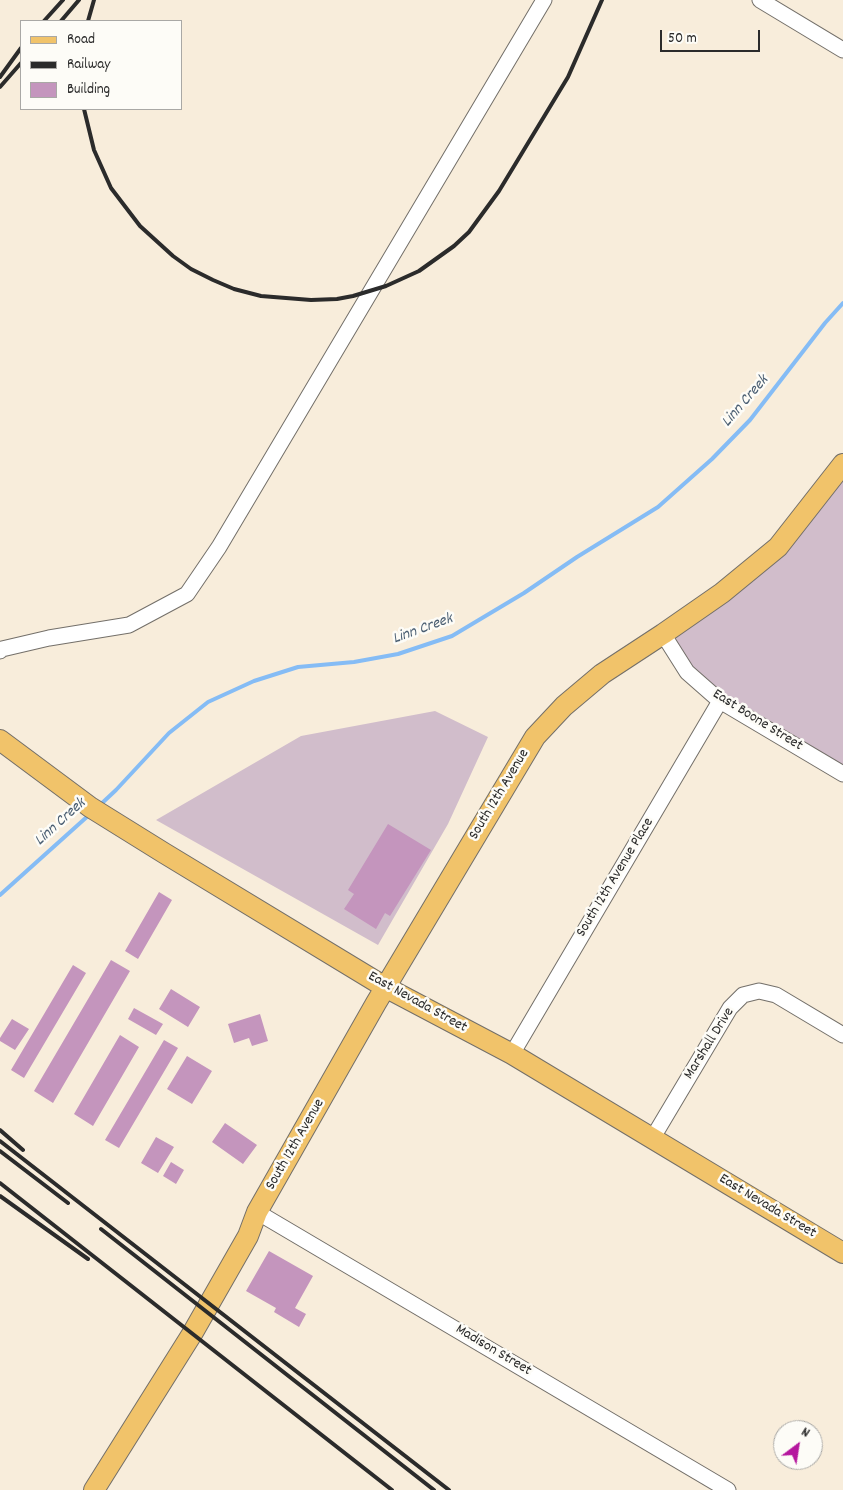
<!DOCTYPE html>
<html>
<head>
<meta charset="utf-8">
<style>
	body { margin:0 }
	#map { position:relative; width:843px; height:1490px; overflow:hidden; background:#f8eddb; font-family:Dekko,sans-serif }
	canvas { display:block }
	.legend { position:absolute; left:20px; top:20px; width:162px; height:90px; box-sizing:border-box; background:#fdfcf7; border:1px solid #a9a8a5; margin:0; padding:6px 9px; list-style:none; font-size:15px; color:#2b2b2b }
	.legend li { display:flex; align-items:center; gap:10px; height:25px }
	.legend b { width:25px; border:1px solid #a9a8a5 }
	.north { position:absolute; left:773px; top:1420px; width:50px; height:50px; box-sizing:border-box; background:#fdfcf7; border:1px solid #a9a8a5; border-radius:50%; rotate:31deg; font-size:14px; font-weight:700; line-height:20px; text-align:center; color:#2b2b2b }
	.north::after { content:''; display:block; margin:auto; width:18px; height:22px; background:#b5179e; clip-path:polygon(50% 0,100% 100%,50% 72%,0 100%) }
	.scale { position:absolute; left:660px; top:30px; width:100px; height:22px; box-sizing:border-box; border:2px solid #2b2b2b; border-top:0; padding-left:6px; font-size:15px; line-height:18px; white-space:nowrap; color:#2b2b2b; -webkit-text-stroke:4px #fdfcf7; paint-order:stroke }
</style>
</head>
<body>
<div id="map">
<canvas width="843" height="1490"></canvas>
<ul class="legend">
<li><b style="height:6px;background:#f1c36a"></b>Road</li>
<li><b style="height:6px;background:#2b2b2b"></b>Railway</li>
<li><b style="height:14px;background:#c495bd"></b>Building</li>
</ul>
<div class="north">N</div>
<div class="scale">50 m</div>
</div>
<script>
const g = document.querySelector('canvas').getContext('2d');
g.lineJoin = 'round';
function fill(path, color) { g.fillStyle = color; g.fill(path, 'evenodd'); }
const shape = rows => new Path2D(rows.map(r => 'M' + r).join(''));
function trace(path, color, width, dash) { g.strokeStyle = color; g.lineWidth = width; g.lineCap = dash ? 'butt' : 'round'; g.setLineDash(dash || []); g.stroke(path); }
function label(font, color, halo, rows, align = 'center') {
  g.font = font + ' Dekko,sans-serif'; g.lineWidth = 5; g.setLineDash([]); g.textBaseline = 'middle'; g.strokeStyle = halo; g.fillStyle = color; for (const [text, x, y, turn = 0] of rows) {
    g.save(); g.translate(x, y); g.rotate((+turn || 0) * Math.PI / 180); g.textAlign = isNaN(turn) ? turn : align; if (halo) g.strokeText(text, 0, 0); g.fillText(text, 0, 0); g.restore();
  }
}
fill(shape([
	[843,464,843,774,720,701,663,634,722,593],
	[435,711,488,737,448,824,378,945,156,820,301,736]
]), '#d1bdcb');
trace(shape([
	[100,805,116,790,169,733,208,702,254,681,298,667,354,662,398,654,452,636,524,593,577,557,658,507,712,459,750,420,825,323,843,303],
	[0,895,89,815]
]), '#85bcf5', 4);
fill(shape([
	[388,824,431,850,390,916,385,913,376,929,344,909,354,894,348,890],
	[159,892,172,900,138,959,125,951],
	[111,960,130,971,53,1103,34,1091],
	[73,965,86,973,24,1078,11,1070],
	[171,989,200,1007,188,1027,159,1009],
	[134,1008,163,1024,156,1035,128,1019],
	[260,1014,268,1041,252,1046,249,1038,234,1043,228,1024],
	[12,1019,29,1029,15,1050,0,1041,0,1038],
	[120,1035,139,1047,93,1126,74,1114],
	[164,1040,178,1048,119,1148,105,1140],
	[187,1056,212,1071,192,1104,167,1089],
	[225,1123,257,1145,243,1164,212,1142],
	[156,1137,174,1147,158,1173,141,1163],
	[171,1162,184,1170,176,1184,163,1176],
	[269,1251,313,1276,295,1308,306,1314,299,1327,274,1312,276,1308,246,1291]
]), '#c495bd');
const minor = shape([
	[760,0,843,50],
	[663,634,687,672,720,701,843,774],
	[0,651,2,649,49,638,129,625,187,594,219,547,544,0],
	[512,1054,720,701],
	[652,1139,730,1008,743,995,759,991,776,995,843,1035],
	[257,1212,728,1490]
]);
const major = shape([
	[0,740,90,807,164,853,385,987,512,1054,843,1253],
	[94,1490,192,1334,248,1236,257,1212,376,1003,535,737,564,706,602,674,663,634,722,593,778,547,843,464]
]);
trace(minor, '#736f69', 17);
trace(major, '#736f69', 22);
trace(minor, '#fff', 15);
trace(major, '#f1c36a', 20);
trace(shape([
	[44,21,63,0],
	[61,21,79,0],
	[88,21,94,0],
	[0,77,21,48],
	[0,87,21,63],
	[84,109,94,150,111,188,140,226,173,256,191,269,213,280,234,289,261,296,311,300,337,299,353,296,386,286,419,271,454,246,469,232,499,191,568,77,602,0],
	[0,1130,23,1150],
	[0,1141,449,1490],
	[0,1151,68,1203],
	[0,1183,392,1490],
	[0,1196,88,1259],
	[101,1229,434,1490]
]), '#2b2b2b', 4);
label('15px', '#2b2b2b', '#fdfcf7', [
	["East Boone Street",757,721,32],
	["South 12th Avenue",500,795,-59],
	["South 12th Avenue Place",616,878,-59],
	["East Nevada Street",417,1003,29],
	["Marshall Drive",710,1044,-58],
	["South 12th Avenue",296,1145,-60],
	["East Nevada Street",767,1207,31],
	["Madison Street",493,1351,31]
]);
label('italic 16px', '#4a5e72', '#fdfcf7', [
	["Linn Creek",746,402,-49],
	["Linn Creek",423,630,-20],
	["Linn Creek",61,823,-42]
]);
</script>
</body>
</html>
